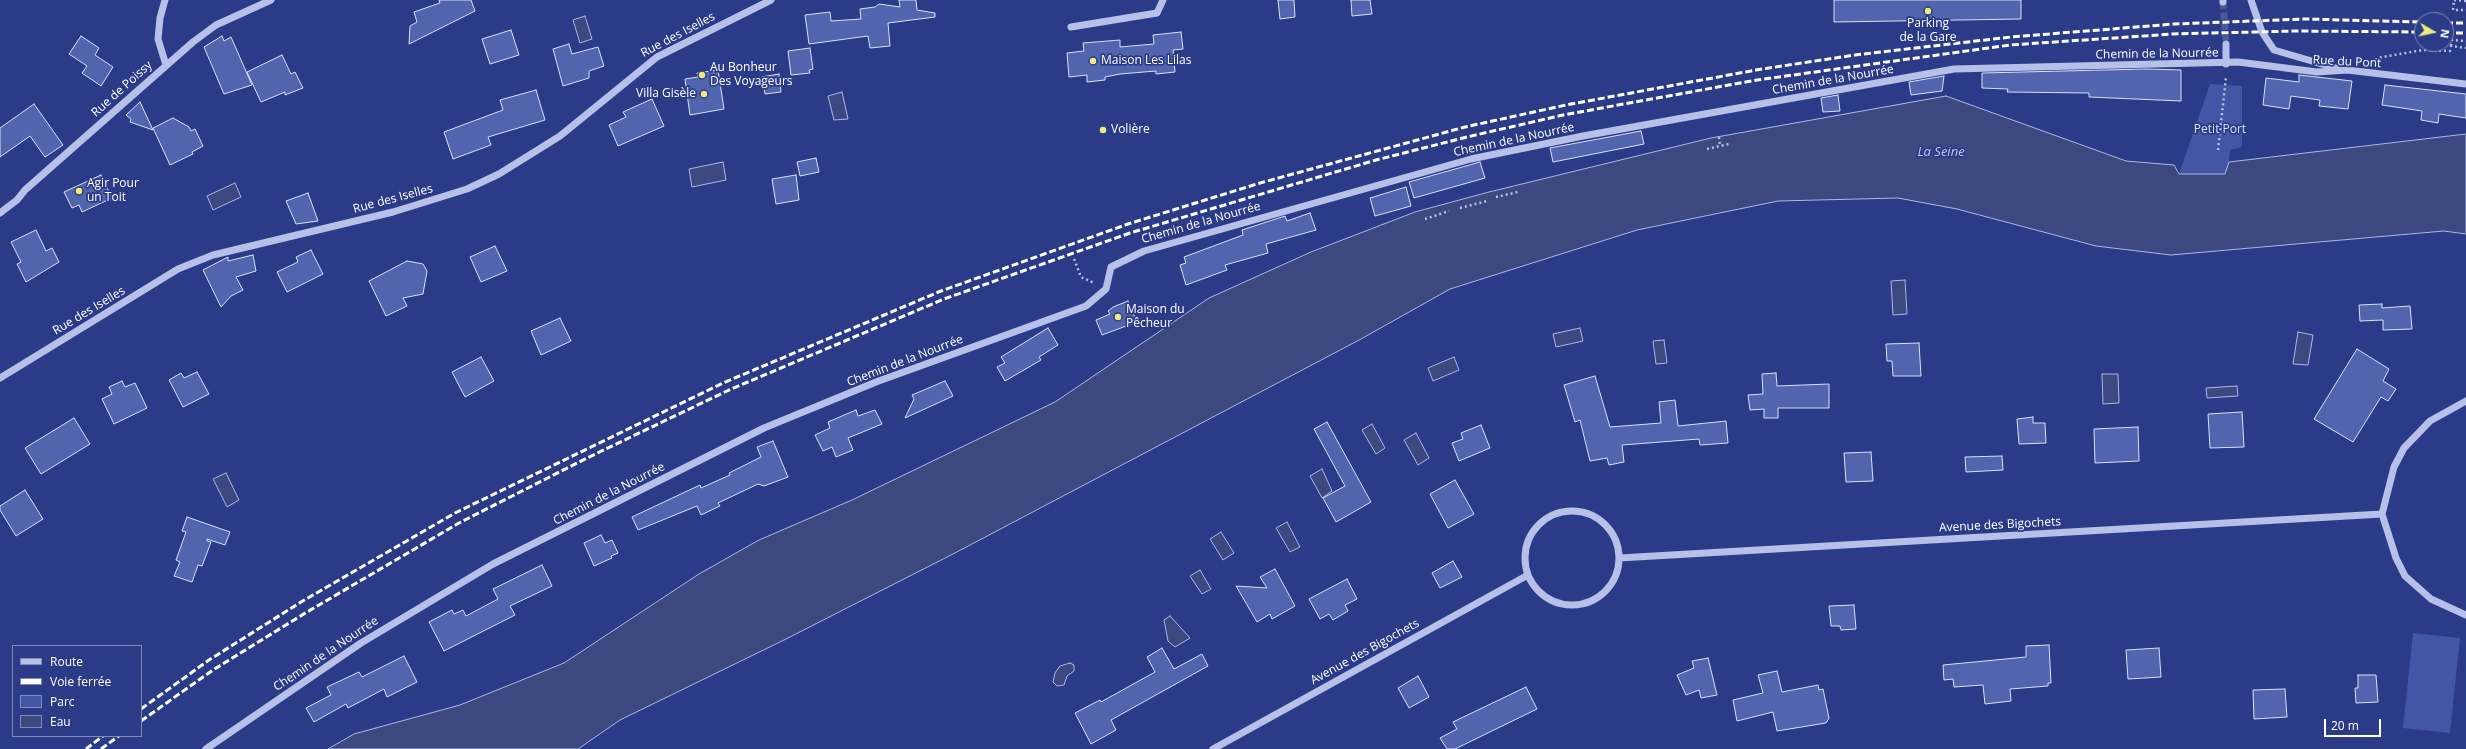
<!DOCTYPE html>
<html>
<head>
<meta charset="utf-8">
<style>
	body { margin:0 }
	#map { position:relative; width:2466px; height:749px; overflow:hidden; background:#2b3b87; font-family:"Open Sans",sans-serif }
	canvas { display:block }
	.legend { position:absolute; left:12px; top:645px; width:130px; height:92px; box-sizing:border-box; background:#2b3b87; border:1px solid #8089b7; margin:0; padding:5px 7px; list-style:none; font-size:12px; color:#fff }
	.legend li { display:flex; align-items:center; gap:8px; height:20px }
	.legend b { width:20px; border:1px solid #8089b7 }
	.north { position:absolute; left:2414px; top:12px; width:40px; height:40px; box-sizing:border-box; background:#2b3b87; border:1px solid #8089b7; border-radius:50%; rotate:99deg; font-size:11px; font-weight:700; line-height:16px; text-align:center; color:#fff }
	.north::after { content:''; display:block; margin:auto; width:14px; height:18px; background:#eeea7f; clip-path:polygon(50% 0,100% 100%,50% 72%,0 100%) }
	.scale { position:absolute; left:2324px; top:719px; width:57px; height:18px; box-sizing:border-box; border:2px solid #fff; border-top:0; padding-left:5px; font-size:12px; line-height:14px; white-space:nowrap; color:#fff; -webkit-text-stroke:3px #2b3b87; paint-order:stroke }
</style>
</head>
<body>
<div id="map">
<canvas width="2466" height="749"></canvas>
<ul class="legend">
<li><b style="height:5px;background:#b7c0e8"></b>Route</li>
<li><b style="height:5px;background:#fff"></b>Voie ferrée</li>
<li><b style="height:11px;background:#4355a5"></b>Parc</li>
<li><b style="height:11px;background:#3c4880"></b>Eau</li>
</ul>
<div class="north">N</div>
<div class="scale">20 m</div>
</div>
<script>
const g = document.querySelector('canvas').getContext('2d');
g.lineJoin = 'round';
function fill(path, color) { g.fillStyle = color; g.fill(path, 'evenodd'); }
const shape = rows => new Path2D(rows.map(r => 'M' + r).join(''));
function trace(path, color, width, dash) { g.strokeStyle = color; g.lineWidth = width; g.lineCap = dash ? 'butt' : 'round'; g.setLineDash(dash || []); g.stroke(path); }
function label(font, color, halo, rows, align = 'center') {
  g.font = font + ' "Open Sans",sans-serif'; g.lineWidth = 3.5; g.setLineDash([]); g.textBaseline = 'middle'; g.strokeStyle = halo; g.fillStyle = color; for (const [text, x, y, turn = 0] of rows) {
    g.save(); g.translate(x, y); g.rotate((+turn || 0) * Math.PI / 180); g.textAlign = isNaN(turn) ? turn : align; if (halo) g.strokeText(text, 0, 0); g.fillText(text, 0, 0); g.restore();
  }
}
fill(shape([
	[2210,84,2242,86,2242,147,2230,150,2229,162,2225,174,2179,174],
	[2413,633,2460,638,2450,733,2403,728]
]), '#4355a5');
const water = shape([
	[585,16,592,39,580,43,573,20,585,16],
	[842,92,848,119,834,120,828,96,842,92],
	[1946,96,2126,161,2174,165,2179,174,2225,174,2229,162,2466,134,2466,234,2444,231,2171,255,2096,246,1957,209,1898,198,1778,201,1637,230,1450,289,1361,339,953,554,784,640,620,720,578,749,328,749,354,734,460,705,564,663,699,574,759,540,852,500,1055,402,1209,298,1311,252,1415,212,1489,192,1711,138,1946,96],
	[723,162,726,180,692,187,689,169,723,162],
	[235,183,241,197,213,210,207,196,235,183],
	[1905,280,1907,314,1893,315,1891,281,1905,280],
	[1580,328,1583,341,1556,347,1553,334,1580,328],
	[2298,332,2313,335,2308,365,2293,364,2298,332],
	[1664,340,1667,363,1656,364,1653,341,1664,340],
	[1454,357,1459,370,1433,381,1428,368,1454,357],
	[2102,374,2118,374,2119,403,2103,404,2102,374],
	[2237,386,2238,396,2207,398,2206,388,2237,386],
	[1372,424,1385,448,1376,454,1362,430,1372,424],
	[1416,433,1429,458,1418,465,1404,440,1416,433],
	[1322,469,1332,491,1322,498,1310,476,1322,469],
	[226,473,239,500,227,507,213,479,226,473],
	[1287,522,1300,547,1290,552,1276,528,1287,522],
	[1221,532,1234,553,1223,560,1210,539,1221,532],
	[1200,570,1211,589,1202,594,1190,576,1200,570],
	[1170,616,1190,638,1175,647,1168,641,1164,620,1170,616],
	[1070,663,1074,665,1074,671,1067,676,1064,685,1057,686,1053,682,1055,673,1060,666,1070,663]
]);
fill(water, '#3c4880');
trace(water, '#acb8e8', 1);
const building = shape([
	[439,0,471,0,475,11,409,44,410,26,417,22,414,12,440,3,439,0],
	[899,0,916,0,917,10,935,13,935,17,888,23,890,46,870,48,868,36,809,44,805,15,830,12,831,21,861,19,860,9,875,7,879,4,900,7,899,0],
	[1278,0,1294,0,1295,17,1280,19,1278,0],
	[1351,0,1370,0,1372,14,1352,16,1351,0],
	[1834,0,2021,0,2021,19,1834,22,1834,0],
	[511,30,519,55,490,64,482,39,511,30],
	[1181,32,1183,49,1173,50,1175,72,1156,74,1156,71,1120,74,1105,77,1105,80,1087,82,1087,75,1069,77,1067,53,1084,51,1083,43,1120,40,1120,47,1154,44,1153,35,1181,32],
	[81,36,99,48,95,55,113,67,101,86,82,73,87,66,69,54,81,36],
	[222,36,224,41,231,37,252,85,224,94,204,47,222,36],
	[569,44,572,54,598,47,604,66,589,71,589,78,563,86,553,49,569,44],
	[810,48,813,69,809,70,810,73,791,75,788,51,810,48],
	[282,55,291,74,295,72,303,88,285,95,285,92,261,102,247,72,282,55],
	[2146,69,2181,70,2181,101,2089,97,2089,93,2007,92,2008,89,1982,88,1982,73,2146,69],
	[718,70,724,109,690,115,685,79,698,77,697,73,718,70],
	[779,74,781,92,765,94,762,77,779,74],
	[2299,75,2352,81,2348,109,2319,106,2320,100,2291,96,2289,109,2263,105,2266,78,2299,82,2299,75],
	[1944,76,1942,91,1911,95,1909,82,1944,76],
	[2385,85,2466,94,2466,118,2439,114,2438,123,2421,120,2422,111,2382,105,2385,85],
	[536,90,545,120,488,137,491,145,453,159,444,132,503,110,500,100,536,90],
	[1838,95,1840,111,1823,112,1821,98,1838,95],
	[652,99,664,126,618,146,609,125,626,117,623,112,652,99],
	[140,102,153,130,130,122,131,119,126,115,140,102],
	[34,104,63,145,45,157,30,136,0,157,0,128,34,104],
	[173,118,189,127,191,131,195,129,203,146,192,152,193,154,170,165,153,128,173,118],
	[1641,131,1644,144,1553,162,1550,148,1641,131],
	[816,158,819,172,800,176,797,162,816,158],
	[1480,162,1485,178,1414,198,1409,182,1480,162],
	[101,175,112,198,82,212,79,205,72,208,64,192,101,175],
	[796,175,799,200,776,204,772,179,796,175],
	[1406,187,1411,206,1375,216,1370,198,1406,187],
	[308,193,318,221,296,224,286,201,308,193],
	[1310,213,1316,230,1266,244,1268,253,1225,265,1227,270,1186,285,1180,265,1186,263,1184,257,1243,235,1242,230,1285,216,1287,221,1310,213],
	[36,230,46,251,52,248,59,262,26,282,17,264,21,262,11,242,36,230],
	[495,246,507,271,481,282,470,257,495,246],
	[311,250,323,274,287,292,277,272,298,262,296,257,311,250],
	[253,255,256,271,236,277,243,290,231,296,221,307,203,270,228,257,228,261,253,255],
	[407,261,423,264,427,271,423,294,403,298,407,306,386,316,369,281,407,261],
	[1128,301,1137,322,1102,335,1096,320,1110,314,1108,311,1113,307,1128,301],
	[2382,304,2382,308,2410,306,2412,329,2383,330,2383,320,2360,321,2359,305,2382,304],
	[560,318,571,341,541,355,531,331,560,318],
	[1048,328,1058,345,1039,357,1041,360,1005,381,997,367,1005,363,1001,357,1048,328],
	[1919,343,1921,376,1893,376,1892,361,1887,361,1886,344,1919,343],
	[2357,349,2389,369,2383,381,2396,389,2388,401,2381,397,2353,442,2314,419,2357,349],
	[481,357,494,381,465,397,452,372,481,357],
	[197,372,209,394,183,407,169,380,181,373,184,378,197,372],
	[1776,373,1777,386,1829,384,1829,408,1778,408,1778,418,1764,418,1764,409,1750,410,1748,395,1763,394,1762,374,1776,373],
	[1595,376,1610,427,1661,423,1659,402,1675,400,1678,426,1726,421,1728,443,1700,445,1699,439,1622,445,1624,462,1609,465,1607,458,1590,461,1580,420,1575,422,1564,385,1595,376],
	[122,381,125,387,135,383,147,408,114,424,102,399,112,394,109,387,122,381],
	[945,381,953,396,905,418,914,399,912,395,945,381],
	[856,410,858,416,875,410,882,424,848,438,853,450,836,457,832,447,823,451,815,435,830,428,828,422,856,410],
	[2242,412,2244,447,2210,448,2208,414,2242,412],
	[2033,417,2033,423,2045,423,2046,443,2019,444,2017,419,2033,417],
	[74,418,90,444,41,474,25,448,74,418],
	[1327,422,1371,502,1336,522,1323,498,1345,486,1314,429,1327,422],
	[1481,425,1490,448,1459,461,1452,443,1463,439,1461,433,1481,425],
	[2138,427,2139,461,2095,463,2094,429,2138,427],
	[773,441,788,477,764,486,758,484,718,503,720,506,701,515,697,506,638,530,632,517,700,485,701,488,730,475,729,473,761,457,757,447,773,441],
	[1871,452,1873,481,1846,482,1844,453,1871,452],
	[2002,456,2003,470,1966,472,1965,457,2002,456],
	[1455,480,1474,514,1448,528,1430,494,1455,480],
	[25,490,43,519,16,536,0,510,0,506,25,490],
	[187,517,230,532,225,545,207,539,207,541,211,542,202,566,198,565,192,582,174,576,180,562,176,560,186,532,182,531,187,517],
	[601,535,605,543,612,540,618,553,611,556,612,558,594,566,584,543,601,535],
	[1453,561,1462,577,1440,588,1432,573,1453,561],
	[542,565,552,586,510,606,515,615,444,651,429,622,452,610,454,614,463,610,466,616,498,599,493,589,542,565],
	[1275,569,1295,606,1272,619,1270,614,1257,622,1236,586,1267,588,1260,577,1275,569],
	[1347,579,1357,599,1345,605,1348,611,1333,620,1329,614,1320,619,1309,599,1347,579],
	[1854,605,1856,629,1841,630,1840,626,1831,626,1829,606,1854,605],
	[2049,645,2051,683,2048,683,2048,686,2010,689,2011,701,1985,704,1983,685,1954,687,1953,679,1944,680,1943,665,2026,657,2026,646,2049,645],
	[1162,648,1174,669,1202,654,1208,666,1111,720,1116,730,1091,744,1075,713,1100,700,1101,702,1155,672,1147,657,1162,648],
	[2159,648,2161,677,2128,679,2126,650,2159,648],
	[404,656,417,682,387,697,384,689,348,708,346,704,314,722,306,708,331,695,327,687,359,672,362,677,404,656],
	[1708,658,1717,695,1701,698,1699,690,1686,695,1677,675,1694,668,1692,661,1708,658],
	[1777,671,1782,692,1818,685,1819,690,1823,689,1829,718,1826,723,1777,731,1773,712,1737,721,1733,700,1763,693,1758,675,1777,671],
	[2358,675,2376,675,2378,702,2356,703,2355,688,2358,688,2358,675],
	[1418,676,1429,697,1409,708,1398,688,1418,676],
	[1526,687,1537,709,1455,749,1447,749,1440,738,1457,729,1453,722,1526,687],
	[2285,689,2287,717,2254,719,2253,690,2285,689]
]);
fill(building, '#5364ae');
trace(building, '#dae0f6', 1);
trace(shape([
	[2223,2,2226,44]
]), '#4b5899', 7, [7, 3.5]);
trace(shape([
	[2466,1,2454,0,2453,10,2466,10],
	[2451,46,2452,40,2466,41],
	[2376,60,2377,58,2423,50,2450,51,2451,46,2466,48],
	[1719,137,1720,146],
	[1707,149,1729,144],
	[2218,150,2226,77],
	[1496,197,1518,192],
	[1460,208,1487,201],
	[1425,219,1449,211],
	[1074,259,1081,277,1094,283]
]), '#b7c0e8', 2.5, [2, 3]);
trace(shape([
	[165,0,160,18,158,39,166,65],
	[2251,0,2262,32,2274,50,2339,69],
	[2223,2,2223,0],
	[1071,27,1157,13,1163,0],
	[2226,44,2226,64],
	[0,213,17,200,25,190,193,42,216,25,271,0],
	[0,378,178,269,213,255,393,212,467,189,499,174,560,136,657,57,771,0],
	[2466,401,2430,421,2404,448,2394,467,2382,514,2396,558,2405,576,2431,599,2466,615],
	'1525 558a47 47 0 1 1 94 0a47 47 0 1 1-94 0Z',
	[1619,558,2382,514],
	[206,749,361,643,493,564,764,428,876,382,1086,306,1106,289,1111,267,1144,251,1471,159,1583,136,1954,69,2238,62,2317,72,2347,70,2466,84],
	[1213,749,1528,575]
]), '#b7c0e8', 7);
trace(shape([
	[2446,23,2465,23],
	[2446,33,2465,33],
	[141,709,209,660,301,602,455,513,723,383,941,291,1128,224,1260,183,1465,127,1566,105,1756,70,1855,55,2011,37,2174,24,2305,19,2422,22],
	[141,721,213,670,307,612,459,523,587,458,729,390,944,299,1130,233,1376,160,1467,137,1563,115,1757,80,2010,45,2173,34,2294,31,2422,32],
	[86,749,103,736],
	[101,749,119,736]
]), '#fff', 3, [7, 3]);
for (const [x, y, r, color] of [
	[1928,11,4,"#eeea7f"],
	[1093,61,4,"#eeea7f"],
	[702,75,4,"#eeea7f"],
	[704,94,4,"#eeea7f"],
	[1103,130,4,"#eeea7f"],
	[79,191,4,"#eeea7f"],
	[1118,317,4,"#eeea7f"]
]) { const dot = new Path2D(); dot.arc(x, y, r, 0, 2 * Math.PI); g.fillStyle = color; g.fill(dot); trace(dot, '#2b3b87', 1.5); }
label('12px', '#fff', '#2b3b87', [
	["Parking",1928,24,"center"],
	["de la Gare",1928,38,"center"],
	["Maison Les Lilas",1101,61],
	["Au Bonheur",710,68],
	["Des Voyageurs",710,82],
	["Villa Gisèle",696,94,"right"],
	["Volière",1111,130],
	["Agir Pour",87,184],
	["un Toit",87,198],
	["Maison du",1126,310],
	["Pêcheur",1126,324]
], 'left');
label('12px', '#fff', '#2b3b87', [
	["Rue des Iselles",678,35,-28],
	["Chemin de la Nourrée",2157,54,-1],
	["Rue du Pont",2347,62,3],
	["Chemin de la Nourrée",1833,80,-10],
	["Rue de Poissy",122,89,-42],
	["Chemin de la Nourrée",1514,140,-12],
	["Rue des Iselles",393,199,-15],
	["Chemin de la Nourrée",1201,223,-16],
	["Rue des Iselles",89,311,-31],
	["Chemin de la Nourrée",905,361,-21],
	["Chemin de la Nourrée",609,494,-27],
	["Avenue des Bigochets",2000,525,-3],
	["Avenue des Bigochets",1365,652,-29],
	["Chemin de la Nourrée",326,654,-34]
]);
label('12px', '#dae0f6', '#2b3b87', [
	["Petit Port",2220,130]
]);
label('italic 13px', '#c2cbef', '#2b3b87', [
	["La Seine",1941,152]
]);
</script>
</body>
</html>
